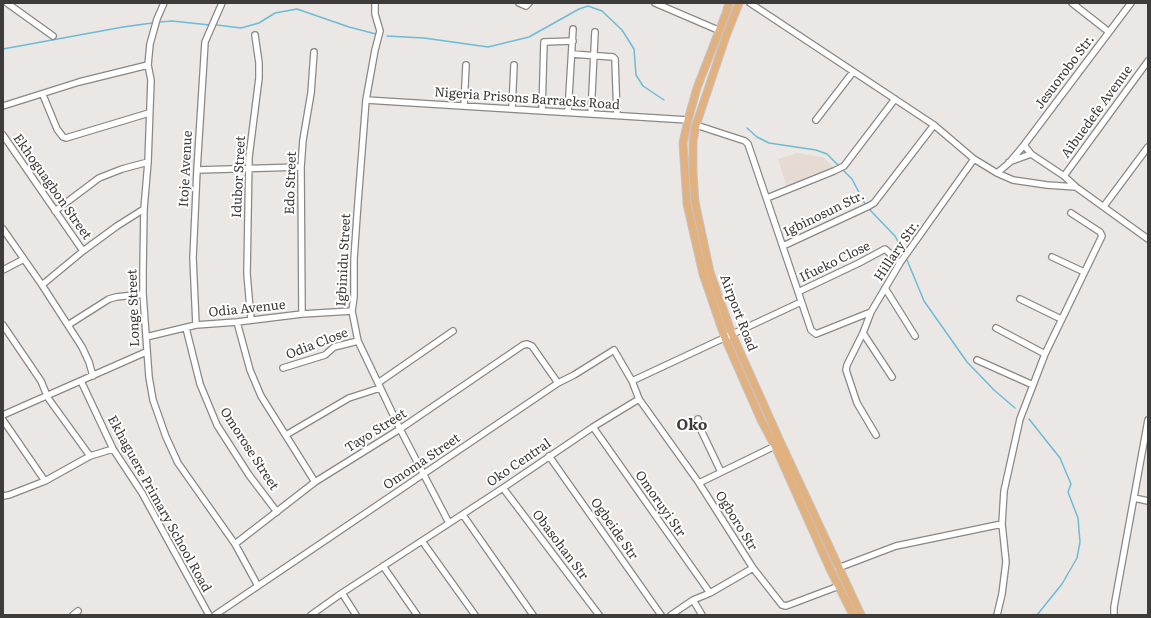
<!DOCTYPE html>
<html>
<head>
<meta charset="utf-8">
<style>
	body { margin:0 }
	#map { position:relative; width:1151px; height:618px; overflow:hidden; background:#ebe7e4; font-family:Literata,serif }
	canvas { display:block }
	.frame { position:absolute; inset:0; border:4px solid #3e3c3b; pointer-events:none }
</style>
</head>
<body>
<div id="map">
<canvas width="1151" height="618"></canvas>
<div class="frame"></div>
</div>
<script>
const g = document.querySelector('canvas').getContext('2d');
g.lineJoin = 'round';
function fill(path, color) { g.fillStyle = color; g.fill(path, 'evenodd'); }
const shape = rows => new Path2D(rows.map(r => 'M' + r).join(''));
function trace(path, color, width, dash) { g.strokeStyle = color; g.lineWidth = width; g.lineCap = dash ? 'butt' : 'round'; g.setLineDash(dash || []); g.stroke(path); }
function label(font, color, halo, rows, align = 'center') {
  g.font = font + ' Literata,serif'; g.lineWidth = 4; g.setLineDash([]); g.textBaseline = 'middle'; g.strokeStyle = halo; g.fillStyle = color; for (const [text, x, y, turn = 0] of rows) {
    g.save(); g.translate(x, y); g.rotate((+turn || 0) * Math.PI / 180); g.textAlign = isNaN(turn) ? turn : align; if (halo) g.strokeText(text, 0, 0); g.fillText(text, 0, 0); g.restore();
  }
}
fill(shape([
	[797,153,823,157,833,167,787,188,778,159]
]), '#e5dbd2');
trace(shape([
	[160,22,172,21,210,25],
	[217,25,241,28,259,23,275,13,297,9,349,27,376,34],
	[387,36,424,38,488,47,529,37,579,9,588,6,602,11,622,30,634,49,636,75,643,86,664,100],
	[3,49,123,27,152,23],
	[747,128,757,137,769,143,816,150,827,154,838,165],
	[843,170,852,179,865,204],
	[869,209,895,236,902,249],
	[907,260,924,301,967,362,994,390,1015,408],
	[1029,419,1060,458,1071,484,1068,492,1078,518,1080,542,1077,558,1062,584,1037,615]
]), '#6cbcd6', 1.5);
const minor = shape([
	[7,3,53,36],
	[164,3,157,19,150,44,148,65,151,80,148,162,144,209,143,270,143,294,149,377,153,400,166,437,178,463,235,544,258,586],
	[375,3,375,14,380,31,375,50,366,100,358,202,354,259,354,297,352,311,358,341,400,429,449,523],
	[519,3,526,6,529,3],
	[655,3,718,30],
	[750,3,934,125,974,159,997,173,1013,180,1047,185,1076,187],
	[1072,3,1109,32],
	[572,54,613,57,615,59,617,115],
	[43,95,57,129,63,137,66,138,149,113],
	[366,100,688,120],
	[3,106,79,82,148,65],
	[464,106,466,65],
	[512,109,514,65],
	[542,111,544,42,573,41],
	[568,112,573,29],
	[591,114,595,32],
	[816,120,853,72],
	[696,125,745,141,748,144,811,330,816,334,871,312,900,263,974,159],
	[3,135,83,251],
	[1024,145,1031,154,1064,176,1076,187,1148,239],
	[1009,162,1031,154],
	[197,170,301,167],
	[997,173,1009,163,1024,145,1131,3],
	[1064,176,1148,61],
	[767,198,834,171,844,166,895,99],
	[1104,206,1148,147],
	[55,211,99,178,122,169,148,162],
	[3,229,42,285,82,347,89,362,93,376],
	[783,246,869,206,874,203,934,125],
	[1052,257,1084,272],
	[3,270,24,259],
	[42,285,83,251,117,226,144,209],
	[885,288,915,336],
	[798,292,859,263,885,249,900,263],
	[1020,299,1061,319],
	[871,312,863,333,847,365,846,370,857,403,876,435],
	[302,314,301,167,303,140,311,93,314,52],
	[251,320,247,274,249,157,259,78,259,63,255,35],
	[237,322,250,370,261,396,315,482],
	[3,325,41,381,48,398,90,456],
	[68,325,109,299,116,297,143,294],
	[196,325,193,258,197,170,205,42,222,3],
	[186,328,200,384,217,425,249,475,277,512],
	[996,328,1045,354],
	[863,333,892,377],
	[146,337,196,325,237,322,302,314,352,311],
	[977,360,1033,385],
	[283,368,325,355,334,347,358,341],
	[81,381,113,449,142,493,209,615],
	[632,381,801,302],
	[378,383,453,331],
	[3,415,146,352],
	[698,419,701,430,721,472],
	[3,420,45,481],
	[593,427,710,593],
	[286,435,349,398,380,388],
	[549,456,661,615],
	[699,483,775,446],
	[503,488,599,615],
	[3,496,9,495,45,481,90,456,113,449],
	[1134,498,1148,501],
	[463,515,533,615],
	[422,541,475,615],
	[235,544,315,482,400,429,523,345,527,344,532,346,558,383],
	[383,566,417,615],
	[838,568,896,546,1002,524],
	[342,593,356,615],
	[693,600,702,615],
	[73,615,78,611],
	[215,615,558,383,574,375,614,350,632,381,639,399,699,483,753,568,782,605,786,606,839,586],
	[311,615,342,593,503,488,593,427,639,399],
	[671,615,693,600,710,593,753,568],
	[997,615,1002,594,1006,562,1002,524,1004,491,1020,419,1045,354,1102,236,1100,232,1071,213],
	[1114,615,1114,607,1148,420]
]);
const major = shape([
	[729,3,726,13,697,88,688,120,683,143,687,204,703,274,725,338,761,420,775,446,830,569,853,615],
	[739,3,726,36,696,125,693,141,693,172,695,202,710,272,732,334,780,441,861,615]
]);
trace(minor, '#8a8784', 8);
trace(major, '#c5c4c4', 9);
trace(minor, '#fff', 5.5);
trace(major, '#e2b180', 7);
label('13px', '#3e3c3b', '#fff', [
	["Jesuorobo Str.",1065,72,-53],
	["Nigeria Prisons Barracks Road",527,99,4],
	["Aibuedefe Avenue",1097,112,-54],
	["Itoje Avenue",186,169,-87],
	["Idubor Street",239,177,-87],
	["Edo Street",291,183,-88],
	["Ekhoguagbon Street",52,187,55],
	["Igbinosun Str.",824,214,-26],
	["Hillary Str.",897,251,-56],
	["Igbinidu Street",344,260,-87],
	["Ifueko Close",835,262,-26],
	["Longe Street",134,308,-92],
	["Odia Avenue",247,309,-6],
	["Airport Road",738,313,69],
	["Odia Close",317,344,-21],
	["Tayo Street",376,431,-32],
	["Omorose Street",249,449,57],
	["Omoma Street",422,462,-34],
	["Oko Central",519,463,-34],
	["Ekhaguere Primary School Road",159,504,61],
	["Omoruyi Str",660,504,55],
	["Ogboro Str",736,521,58],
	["Ogbeide Str",614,529,55],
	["Obasohan Str",560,545,53]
]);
label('bold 15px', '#3e3c3b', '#fff', [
	["Oko",692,426]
]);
</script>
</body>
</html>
